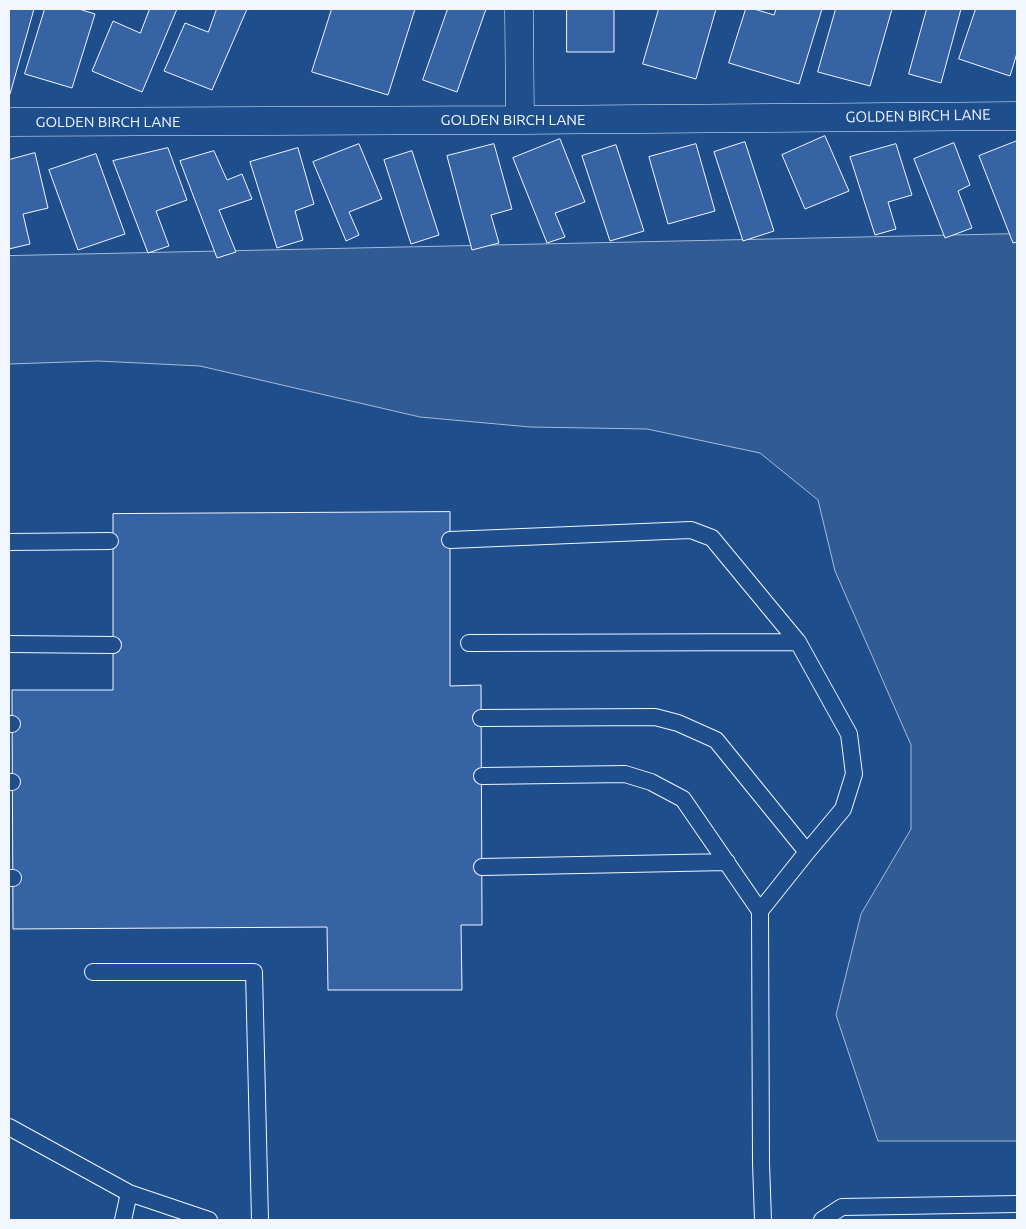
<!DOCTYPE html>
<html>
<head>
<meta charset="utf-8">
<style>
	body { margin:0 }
	#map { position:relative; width:1026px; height:1229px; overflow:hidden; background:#1f4e8c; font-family:Ubuntu,sans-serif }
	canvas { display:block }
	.frame { position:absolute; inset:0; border:10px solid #f2f6ff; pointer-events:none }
</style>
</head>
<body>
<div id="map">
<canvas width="1026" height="1229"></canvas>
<div class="frame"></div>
</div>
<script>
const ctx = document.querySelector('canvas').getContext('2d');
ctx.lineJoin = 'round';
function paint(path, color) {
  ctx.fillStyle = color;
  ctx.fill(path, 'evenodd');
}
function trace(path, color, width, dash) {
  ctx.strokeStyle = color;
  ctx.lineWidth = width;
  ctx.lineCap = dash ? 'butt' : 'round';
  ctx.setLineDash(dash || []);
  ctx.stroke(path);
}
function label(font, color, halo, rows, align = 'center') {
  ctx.font = font + ' Ubuntu,sans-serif';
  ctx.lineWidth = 4;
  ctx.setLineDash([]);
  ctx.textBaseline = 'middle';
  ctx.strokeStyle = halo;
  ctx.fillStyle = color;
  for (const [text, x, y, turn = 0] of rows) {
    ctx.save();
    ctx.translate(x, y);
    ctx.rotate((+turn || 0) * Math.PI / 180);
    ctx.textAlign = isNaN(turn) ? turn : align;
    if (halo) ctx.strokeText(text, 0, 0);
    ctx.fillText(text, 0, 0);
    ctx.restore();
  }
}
const built = new Path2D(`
	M1017,234V1141H878L836,1015L861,914L911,829V745L835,571L818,500L760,453L647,429L530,427L420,417L200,366L98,361L9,364V256Z`);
paint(built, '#305b95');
trace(built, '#a8bbd7', 1);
const building = new Path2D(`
	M9,9H34L10,94H9Z
	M45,9H79L95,14L72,88L25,74Z
	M150,9H177L142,92L92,71L113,21L140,33Z
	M217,9H247L212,90L164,71L185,23L208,32Z
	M332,9H415L388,95L312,72Z
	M448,9H486L457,92L423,80Z
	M567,9H614V52H567Z
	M659,9H716L696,79L643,64Z
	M746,9H754L774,15L776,9H822L799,84L729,63Z
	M836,9H892L870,86L818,72Z
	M927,9H961L941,83L909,74Z
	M976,9H1017V53L1010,76L959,59Z
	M825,136L849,191L805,209L782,155Z
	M560,139L585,202L555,213L565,237L547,243L513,158Z
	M1017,141V242L1013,243L979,156Z
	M745,142L774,231L743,241L714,152Z
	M954,143L970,185L958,191L972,228L945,238L914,159Z
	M359,144L382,199L349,212L359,235L346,241L313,162Z
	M494,144L512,209L491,215L499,243L472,250L447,156Z
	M696,144L715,211L668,224L649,157Z
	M896,144L912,195L888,202L896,229L875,235L850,157Z
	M616,145L644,231L610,241L582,156Z
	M168,148L187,200L156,211L169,246L148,253L113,161Z
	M298,148L314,204L295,211L303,240L277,248L250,162Z
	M214,151L227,180L242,174L252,199L219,210L236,252L217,258L180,161Z
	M412,151L439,235L411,244L384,160Z
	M35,153L48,208L23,214L30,244L9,249V160Z
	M96,154L125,234L78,250L49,170Z
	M450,512V686L481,685L482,925H461L462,990H328L327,927L13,929L12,690H113V514Z`);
paint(building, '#3563a3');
trace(building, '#f2f6ff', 1);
const lane = new Path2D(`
	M450,540L691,530L712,538L798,642
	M9,542L110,541
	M469,643L798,642L849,734L854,774L843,809L807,852L760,911
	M9,644L113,645
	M481,718L655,717L678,723L716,740L807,852
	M9,724H12
	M482,776L625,774L651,782L683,799L760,911L761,1163L763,1220
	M9,782H12
	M482,867L727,862
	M9,878H13
	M93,972H254L260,1220
	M9,1127L129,1193L209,1220
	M123,1220L129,1193
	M822,1220L842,1207L1017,1204`);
const street = new Path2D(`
	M519,9L520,120
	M9,122L520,120L1017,116`);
trace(lane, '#f2f6ff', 18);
trace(street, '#f2f6ff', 29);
trace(lane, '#1f4e8c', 16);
trace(street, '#1f4e8c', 28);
label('15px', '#f2f6ff', '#1f4e8c', [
	["GOLDEN BIRCH LANE",918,116,-1],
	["GOLDEN BIRCH LANE",513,120],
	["GOLDEN BIRCH LANE",108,122]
]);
</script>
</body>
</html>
